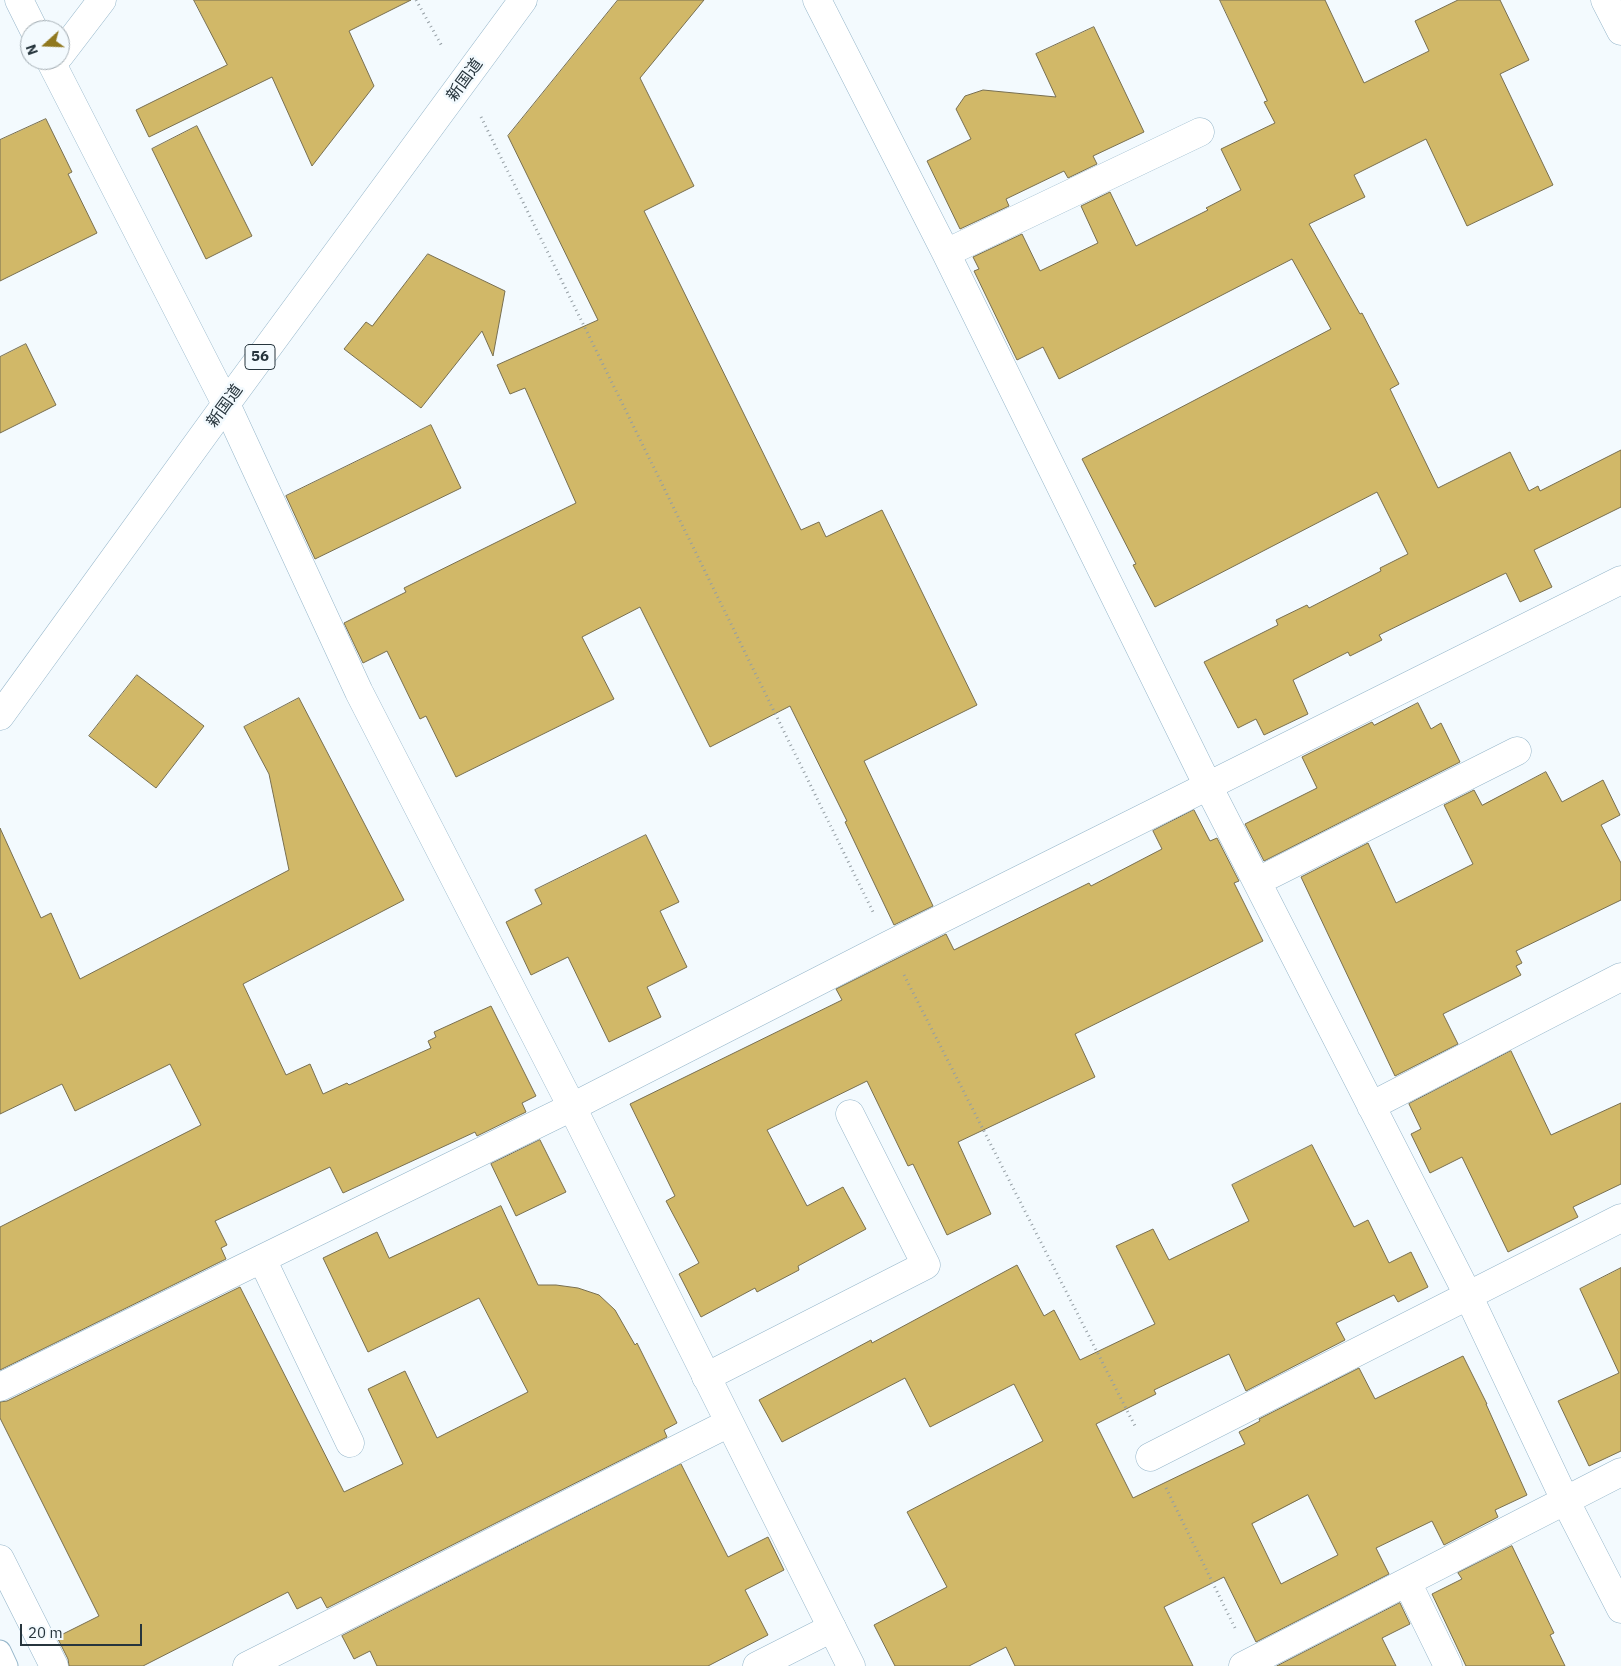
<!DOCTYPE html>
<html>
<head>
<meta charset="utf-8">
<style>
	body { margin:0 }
	#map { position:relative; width:1621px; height:1666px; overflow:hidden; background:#f3fafe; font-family:"IBM Plex Sans",sans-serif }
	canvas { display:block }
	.north { position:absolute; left:20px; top:20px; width:50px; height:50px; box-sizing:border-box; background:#f3fafe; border:1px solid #a1abb1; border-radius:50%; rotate:250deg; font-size:14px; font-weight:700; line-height:20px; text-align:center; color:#27353d }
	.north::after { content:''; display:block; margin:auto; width:18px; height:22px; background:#90781e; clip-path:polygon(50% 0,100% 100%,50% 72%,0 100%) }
	.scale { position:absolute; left:20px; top:1624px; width:122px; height:22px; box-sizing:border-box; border:2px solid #27353d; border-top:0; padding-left:6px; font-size:15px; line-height:18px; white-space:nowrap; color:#27353d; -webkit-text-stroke:4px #f3fafe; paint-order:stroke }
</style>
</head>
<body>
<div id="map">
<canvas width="1621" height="1666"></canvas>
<div class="north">N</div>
<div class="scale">20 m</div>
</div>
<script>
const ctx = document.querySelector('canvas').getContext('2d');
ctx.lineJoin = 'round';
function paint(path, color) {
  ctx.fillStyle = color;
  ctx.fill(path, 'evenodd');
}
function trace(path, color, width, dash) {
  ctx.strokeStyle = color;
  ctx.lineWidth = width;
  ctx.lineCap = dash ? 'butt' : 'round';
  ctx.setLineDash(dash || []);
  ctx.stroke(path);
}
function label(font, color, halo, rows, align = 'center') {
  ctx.font = font + ' "IBM Plex Sans","Noto Sans JP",sans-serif';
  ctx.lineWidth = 5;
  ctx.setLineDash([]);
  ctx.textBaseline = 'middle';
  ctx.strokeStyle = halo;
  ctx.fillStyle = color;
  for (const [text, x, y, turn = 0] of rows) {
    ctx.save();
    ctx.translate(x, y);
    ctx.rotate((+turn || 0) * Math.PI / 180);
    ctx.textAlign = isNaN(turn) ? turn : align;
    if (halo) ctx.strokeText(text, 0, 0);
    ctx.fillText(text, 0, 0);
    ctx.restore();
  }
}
const building = new Path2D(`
	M194,0H411L349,31L374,86L312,166L272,77L149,137L136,110L227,65Z
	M618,0H704L640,78L694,186L644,211L801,530L819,522L826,537L882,510L977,705L864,761L933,906L894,925L845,822L847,821L790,706L710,747L640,607L582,637L614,699L456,777L426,716L420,719L387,651L363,663L344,623L406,592L404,588L576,503L525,388L510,394L497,365L598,320L508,136Z
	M1220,0H1325L1364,83L1429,51L1415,21L1458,0H1500L1529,60L1500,74L1553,185L1467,226L1426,139L1354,175L1365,197L1309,224L1360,314L1362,313L1399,384L1390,389L1438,488L1510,452L1529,491L1538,486L1540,491L1621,450V507L1534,550L1552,587L1520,602L1506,573L1379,635L1382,640L1350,656L1348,652L1293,680L1308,714L1264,735L1256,719L1238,728L1204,662L1278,625L1276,620L1307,605L1309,608L1381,571L1380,568L1408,554L1377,492L1155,607L1133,565L1136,564L1082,459L1331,329L1292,259L1059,379L1043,347L1017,360L974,271L979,269L973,257L1022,234L1040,271L1098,243L1081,206L1110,192L1136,246L1208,210L1206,208L1241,190L1221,149L1275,123L1264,102L1267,101Z
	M1094,27L1144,132L1093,156L1097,164L1068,178L1064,171L1006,199L1009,206L960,229L927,161L971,139L956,109L965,96L983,90L1056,97L1036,54Z
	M46,119L72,172L68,174L97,233L0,281V140Z
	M197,126L252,236L206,259L152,149Z
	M428,254L505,291L493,356L482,331L421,408L344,349L366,322L372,326Z
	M26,344L56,405L0,433V357Z
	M431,425L461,488L315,559L286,496Z
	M137,675L204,726L156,788L89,736Z
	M299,698L404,900L243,984L286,1075L310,1064L323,1094L347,1083L349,1085L431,1048L428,1041L436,1037L434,1032L491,1006L536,1096L522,1103L526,1112L477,1136L475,1132L343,1193L330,1167L215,1221L227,1245L221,1248L226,1259L0,1370V1227L201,1125L170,1064L75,1111L62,1084L0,1114V828L41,918L51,913L80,979L289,870L269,774L244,727Z
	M1418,703L1431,729L1441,723L1460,762L1264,861L1245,824L1317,788L1302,757L1372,722L1374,725Z
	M1546,772L1562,802L1603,780L1620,815L1601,825L1621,863V900L1516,951L1522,963L1516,966L1521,975L1443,1014L1458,1044L1395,1076L1301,877L1368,843L1396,903L1473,864L1444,805L1474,790L1482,805Z
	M1194,810L1210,841L1217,838L1239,881L1234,883L1263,941L1075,1034L1095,1077L958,1142L991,1214L947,1235L913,1164L908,1166L867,1081L767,1130L807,1206L843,1187L866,1229L798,1266L799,1270L757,1292L755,1288L701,1317L679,1274L699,1263L666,1201L675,1196L630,1104L842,1000L836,989L946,934L954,950L1089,883L1091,886L1162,849L1153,831Z
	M646,835L679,902L660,911L687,967L647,987L661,1017L609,1042L568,957L531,975L506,922L542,904L535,890Z
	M1511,1051L1551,1135L1621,1103V1184L1573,1207L1578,1217L1508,1252L1462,1157L1430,1173L1411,1134L1421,1129L1409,1104Z
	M540,1140L566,1192L516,1216L491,1164Z
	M1312,1145L1354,1227L1368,1220L1389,1263L1411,1252L1428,1287L1398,1302L1394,1295L1336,1323L1345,1340L1246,1391L1229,1354L1154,1390L1156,1394L1096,1424L1133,1498L1245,1444L1239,1432L1260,1421L1259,1419L1359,1368L1375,1399L1463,1356L1487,1404H1486L1527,1495L1495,1510L1498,1517L1444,1545L1432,1521L1376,1548L1389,1574L1256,1642L1224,1577L1164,1607L1193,1666H1015L1006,1647L969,1666H895L874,1625L947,1587L907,1512L1043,1441L1014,1384L930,1427L905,1378L782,1442L759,1400L871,1340L872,1343L1017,1265L1044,1316L1054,1310L1080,1360L1155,1324L1116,1246L1153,1229L1169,1260L1249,1221L1232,1185ZM1308,1495L1338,1555L1281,1584L1252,1524Z
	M501,1206L538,1285H556L578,1288L599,1295L615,1310L635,1345L637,1343L677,1423L664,1430L667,1437L327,1608L321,1597L297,1609L288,1592L143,1666H69L68,1659L57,1637L99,1616L0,1418V1402L7,1401L240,1287L344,1492L403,1464L368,1389L405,1371L437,1438L528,1392L479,1298L368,1352L323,1258L377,1232L389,1258Z
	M1621,1268V1451L1589,1466L1558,1401L1619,1373L1580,1289Z
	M681,1464L728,1557L768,1537L784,1570L745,1590L768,1635L708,1666H377L370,1651L354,1659L342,1636Z
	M1512,1546L1554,1633L1550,1635L1565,1666H1466L1432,1594L1462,1579L1458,1573Z
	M1400,1603L1410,1624L1382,1638L1396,1666H1277Z`);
paint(building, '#d1b868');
trace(building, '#786f50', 1);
const service = new Path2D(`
	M0,1651L7,1666`);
const minor = new Path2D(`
	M817,0L946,253L1208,786L1468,1295L1565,1500L1621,1609
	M1605,0L1621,31
	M60,55L102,0
	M946,253L1200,132
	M1258,881L1517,751
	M1371,1106L1621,977
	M262,1259L350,1443
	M706,1377L926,1265L850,1114
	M0,1387L572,1107L889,945L1621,580
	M1150,1457L1621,1218
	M0,1559L54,1666
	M1407,1582L1448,1666
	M247,1666L729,1423
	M757,1666L832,1628
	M1243,1666L1621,1472`);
const tertiary = new Path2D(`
	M19,0L34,30
	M50,60L226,404L359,692L572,1107L851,1666`);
const primary = new Path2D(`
	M0,716L226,404L523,0`);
trace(service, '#95b6ca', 23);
trace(minor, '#95b6ca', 29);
trace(tertiary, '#95b6ca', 29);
trace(primary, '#95b6ca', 29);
trace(new Path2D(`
	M416,0L443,48
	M481,117L874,914
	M904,975L1135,1426
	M1166,1488L1236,1630`), '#949ea4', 3, [1, 4]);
trace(service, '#fff', 21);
trace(minor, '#fff', 28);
trace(tertiary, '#fff', 28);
trace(primary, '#fff', 28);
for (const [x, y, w] of [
	[260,357,30]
]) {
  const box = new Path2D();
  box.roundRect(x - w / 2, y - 12.5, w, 25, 4);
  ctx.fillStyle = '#f3fafe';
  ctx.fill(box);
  trace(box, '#27353d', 1);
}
label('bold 15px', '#27353d', null, [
	["56",260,357]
]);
label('16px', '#27353d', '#f3fafe', [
	["新国道",465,80,-54],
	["新国道",225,406,-54]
]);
</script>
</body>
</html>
